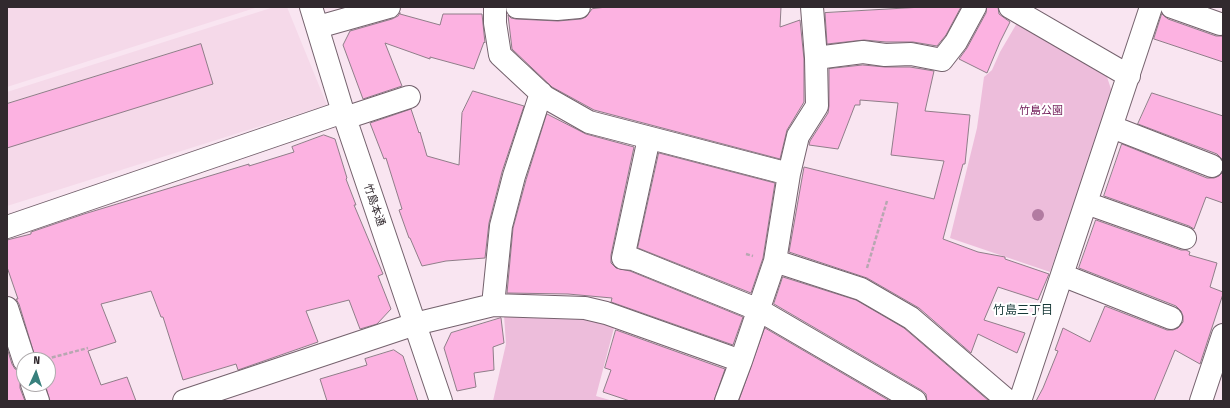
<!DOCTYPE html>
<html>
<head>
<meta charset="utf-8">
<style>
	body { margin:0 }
	#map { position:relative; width:1230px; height:408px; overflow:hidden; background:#f9e5f1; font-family:"Fira Sans Condensed",sans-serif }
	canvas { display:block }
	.frame { position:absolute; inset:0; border:8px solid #31292e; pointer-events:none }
	.north { position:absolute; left:16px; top:352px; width:40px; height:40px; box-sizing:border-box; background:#fff; border:1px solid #ada9ab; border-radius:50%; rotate:3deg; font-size:11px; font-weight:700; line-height:16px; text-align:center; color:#31292e }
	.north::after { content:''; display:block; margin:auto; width:14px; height:18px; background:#38807d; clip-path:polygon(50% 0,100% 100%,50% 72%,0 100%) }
</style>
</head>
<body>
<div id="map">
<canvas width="1230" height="408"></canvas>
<div class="frame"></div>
<div class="north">N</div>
</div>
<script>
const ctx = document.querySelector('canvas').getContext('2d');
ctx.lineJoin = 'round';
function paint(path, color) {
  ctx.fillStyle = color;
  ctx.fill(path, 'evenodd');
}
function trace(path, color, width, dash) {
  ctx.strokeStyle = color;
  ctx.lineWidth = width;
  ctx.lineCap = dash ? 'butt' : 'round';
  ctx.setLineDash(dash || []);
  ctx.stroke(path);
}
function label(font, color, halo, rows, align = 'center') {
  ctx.font = font + ' "Fira Sans Condensed","Noto Sans JP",sans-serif';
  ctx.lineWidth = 4;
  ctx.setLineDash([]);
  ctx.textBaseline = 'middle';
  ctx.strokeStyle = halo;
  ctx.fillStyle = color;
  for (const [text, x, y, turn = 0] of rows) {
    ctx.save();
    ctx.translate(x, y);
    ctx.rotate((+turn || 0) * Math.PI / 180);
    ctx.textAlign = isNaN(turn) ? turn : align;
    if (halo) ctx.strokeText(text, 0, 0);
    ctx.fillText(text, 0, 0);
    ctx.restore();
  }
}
paint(new Path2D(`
	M7,7H258L7,87Z
	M274,7H287L327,105L7,206V92Z`), '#f5d9e9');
paint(new Path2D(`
	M1017,23L1107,77L1112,92L1050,272L950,238L977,128L984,77L992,70L1000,52Z
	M504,315H584L615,324L596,396L613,401H493L506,344Z`), '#edbddb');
const building = new Path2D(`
	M607,7H781L780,27L800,20L804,59V102L787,130L780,159L594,110L552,87L512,49L508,15L511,18L516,19L558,21L581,19L586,17L592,9Z
	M923,7H961L946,35L937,46L913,42H886L864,40L827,44L825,13Z
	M987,7H998L999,14L1010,22L1000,42L987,73L959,59L967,48L986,13Z
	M400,13V14L440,25L443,14H482L485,43L484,42L474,69L430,57V59L385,43L402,86L363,99L343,45L350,31L392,19L398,16Z
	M1162,14L1168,19L1216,36H1223V62L1154,39Z
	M201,44L213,84L7,148V104Z
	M863,65L885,67H910L934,71L925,111L970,115L965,164H963L943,239L978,252L1005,257V259L1049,274L1038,300L998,287L984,320L1025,333L1017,353L978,334L971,353L919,308L867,278L789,252L804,167L934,199L944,161L891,155L898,103L860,100V105H855L838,149L809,145L810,141L828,113L829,106V69Z
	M473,91L524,106L502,172L489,223L485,258L446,261L422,266L410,238H409L399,210L402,209L386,158L384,159L370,123L411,109L419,133L420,132L427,156L459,165L462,113Z
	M1152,93L1223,116V161L1221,158L1217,154L1138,124Z
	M547,114L586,134L634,147L611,255V263L616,268L630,271L743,317L733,345L611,302L612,298L568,294L507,293L513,228L526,180Z
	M324,135L335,139L347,178L346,179L356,205H354L383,274L378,276L391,309L377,324L360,329L349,300L306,311L318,342L238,370L236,364L183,380L163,317H161L151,291L101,304L116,342L88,351L101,385L127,377L136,401H50L45,384H48V360H36L19,304L16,299H18L7,267V240L31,234V232L84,214L249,164V166L294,152L292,147Z
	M1122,144L1207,178H1214L1219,176L1223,172V203L1206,197L1194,229L1189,226L1104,196Z
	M659,153L775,183L763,258L751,293L638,248Z
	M1096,220L1181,250H1186L1190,252L1189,255L1217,263L1210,287L1223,292V294L1200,364L1175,350L1154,401H1036L1043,388L1058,351L1055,350L1063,328L1090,342L1105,306L1167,330H1173L1178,328L1183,322V316L1181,311L1176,306L1079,268Z
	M783,277L856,300L904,328L989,401H927L926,394L921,390L774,304Z
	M501,318L504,343L493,347L494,370L474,373L476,387L457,391L444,348L451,333Z
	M765,328L890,401H739Z
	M616,330L725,369L714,401H630L603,392L611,370L605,368Z
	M7,348L12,364L15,369L24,372V375L20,382V388L25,401H7Z
	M394,350L403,356L418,401H327L320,379L367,365L365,359Z`);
paint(building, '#fcb2e1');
trace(building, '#8f7d88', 1);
const minor = new Path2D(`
	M311,7L343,112L441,401
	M495,7V23L500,55L545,97L589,122L789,174
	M517,7L557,9L579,7
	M1010,7L1129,76
	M1172,7L1220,24
	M318,27L389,7
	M816,58L863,52L885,55L911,54L942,60L956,42L975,7
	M345,118L409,97
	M1112,127L1212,166
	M649,138L623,258L633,259L759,310L915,401
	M1086,203L1185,238
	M7,227L343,112
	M775,261L861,289L911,318L1008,401
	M1062,275L1171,318
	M493,305L501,226L514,176L541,93
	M7,308L24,360
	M32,384L38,401
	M184,401L415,324L493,305L585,308L606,313L741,361
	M726,401L741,361L775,261L789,174L798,136L817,106L816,58L812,7
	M1020,401L1151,7
	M1201,401L1223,335`);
trace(minor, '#74626d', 24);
trace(new Path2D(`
	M746,254L753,256
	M867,268L887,201
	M46,359L88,348`), '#b7a7b1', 2.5, [4, 2]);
trace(minor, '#fff', 22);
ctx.fillStyle = '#b27ba1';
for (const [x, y] of [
	[1038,215]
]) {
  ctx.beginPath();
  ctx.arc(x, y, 6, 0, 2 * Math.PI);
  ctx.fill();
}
label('11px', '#77245f', '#fff', [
	["竹島公園",1041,111]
]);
label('11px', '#31292e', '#fff', [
	["竹島本通",374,205,71]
]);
label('12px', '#163837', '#fff', [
	["竹島三丁目",1023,311]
]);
</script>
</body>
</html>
